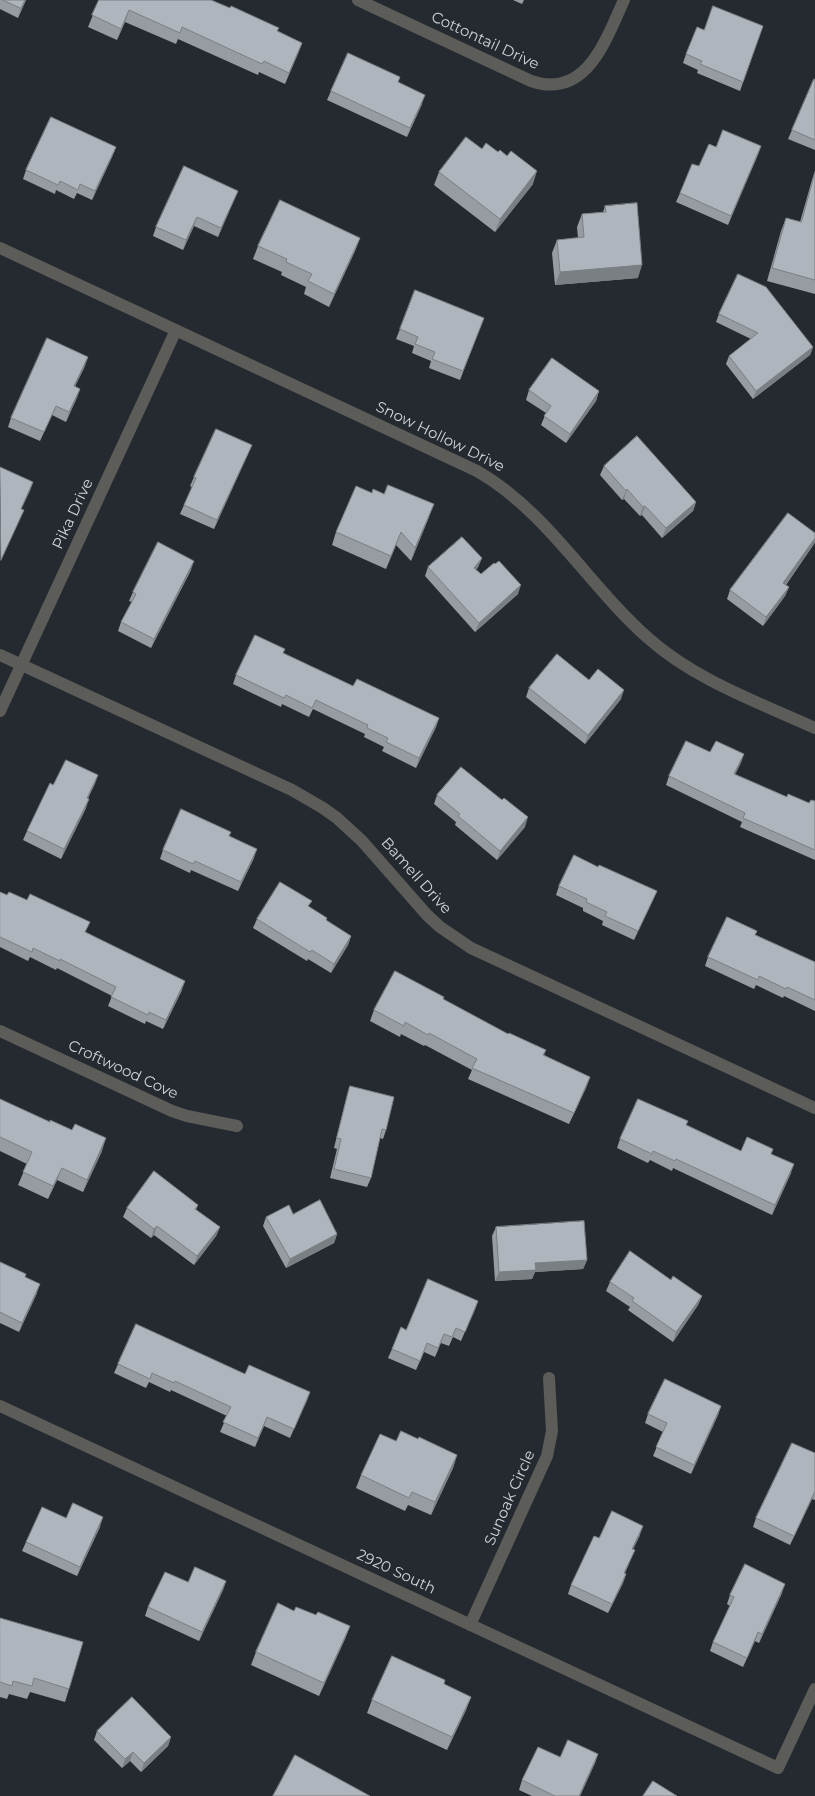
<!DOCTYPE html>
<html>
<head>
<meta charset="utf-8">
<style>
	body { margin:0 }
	canvas { display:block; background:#242a30 }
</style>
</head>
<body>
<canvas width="815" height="1796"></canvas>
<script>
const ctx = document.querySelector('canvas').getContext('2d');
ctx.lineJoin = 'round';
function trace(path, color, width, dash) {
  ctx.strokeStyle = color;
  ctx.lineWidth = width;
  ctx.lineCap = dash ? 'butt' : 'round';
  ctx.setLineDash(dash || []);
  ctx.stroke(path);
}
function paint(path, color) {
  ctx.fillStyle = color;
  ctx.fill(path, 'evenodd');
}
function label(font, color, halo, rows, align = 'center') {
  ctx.font = font + ' Montserrat,sans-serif';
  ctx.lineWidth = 5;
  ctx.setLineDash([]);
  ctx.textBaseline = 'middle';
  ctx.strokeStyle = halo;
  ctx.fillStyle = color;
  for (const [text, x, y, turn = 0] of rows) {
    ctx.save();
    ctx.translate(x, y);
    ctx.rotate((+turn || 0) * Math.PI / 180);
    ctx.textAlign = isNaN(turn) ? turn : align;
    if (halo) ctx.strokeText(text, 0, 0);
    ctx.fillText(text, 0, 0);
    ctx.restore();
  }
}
trace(new Path2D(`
	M358,0L531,81C587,100 606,39 624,0
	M0,248L477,471C547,511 588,585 648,638C695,680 758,702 815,728
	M0,655L292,790L323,808L337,818L362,841L427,915L440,927L471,948L815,1108
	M0,711L176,330
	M0,1031L172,1111L187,1116L237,1126
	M0,1406L778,1768L815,1689
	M470,1625L547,1456L552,1431L549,1378`), '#5c5c58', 12);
paint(new Path2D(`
	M0,0H26L18,18L0,9Z
	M99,0L278,31L302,43L285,84L259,72L258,75L178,39L176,44L125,22L117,40L88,27Z
	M513,0H524L522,4Z
	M763,26L740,91L697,73L698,70L683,63L686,54L704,30Z
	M400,77L398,82L422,104L407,137L327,100L331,91Z
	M815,80V150L788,139L792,130Z
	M761,146L728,225L676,202L680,193L699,166L716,147Z
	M116,147L112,157L92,200L77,193L74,199L56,190L55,194L23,179L26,170Z
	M482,149L533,184L495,232L434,185L439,172Z
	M815,171V294L767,281L781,231L786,218L800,222L812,180Z
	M238,191L218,237L194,226L183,250L153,236L156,227Z
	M605,206L638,278L555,285L552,253L557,240L578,238L577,227L582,214L603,212Z
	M360,238L355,251L329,307L304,294L306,287L281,275L282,272L253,259L258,246Z
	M719,314L813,347L810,355L753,399L726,364L729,356L751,339L716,322Z
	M484,318L460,380L429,368L431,361L412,353L414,346L396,339L400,329Z
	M85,366L75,386L80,389L66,422L52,415L40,441L8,427L11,418Z
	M529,390L599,391L596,401L566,443L541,425L546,413L526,400Z
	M248,454L214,529L180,514L192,487L190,486L194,477Z
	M604,466L696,502L693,511L662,538L642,515L640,516L624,499L622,500L600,475Z
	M372,493L384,494L429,517L411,561L396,545L386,569L332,545L336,532Z
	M815,533V542L814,544L786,585L789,587L785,596L763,626L727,599L730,590Z
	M482,558L478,567L476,570L481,574L518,594L475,632L425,576L428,567Z
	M191,570L151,648L118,631L121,622L132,602L129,601L133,592Z
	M283,653L353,686L439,718L436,727L416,768L382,751L384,747L364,737L365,734L313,709L309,717L282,704L281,707L233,684L236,675Z
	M589,680L621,699L585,744L526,697L529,688Z
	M710,752L744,754L735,774L787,797L809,803L815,801V860L740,827L742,822L666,785L669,776Z
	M98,775L88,798L86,808L61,859L23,840L27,831L53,785Z
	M437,795L525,827L497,860L455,825L456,822L434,804Z
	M230,836L254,858L238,891L191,870L190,873L160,859L163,850Z
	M598,867L657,891L653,900L634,940L602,925L603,921L583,911V908L556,895L559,886Z
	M0,892L86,932L182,990L163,1029L146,1021L145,1024L108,1006L112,996L57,968L56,970L30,957L28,961L0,947Z
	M309,907L326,921L351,936L348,945L331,973L308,959L307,961L253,928L257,919Z
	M756,935L815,962V1011L784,996L783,998L756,985L754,989L705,966L708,957Z
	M443,999L508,1034L546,1050L544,1055L590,1077L586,1088L569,1124L468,1079L472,1070L425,1045L424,1046L401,1034L400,1037L370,1021L374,1010Z
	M350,1086L386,1130L383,1139L380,1138L371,1178L367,1187L330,1178L337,1149L334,1148L347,1095Z
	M0,1099L102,1151L83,1192L57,1180L48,1199L18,1185L27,1164L0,1151Z
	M687,1125L741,1151L772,1154L791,1173L772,1215L673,1168L672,1171L650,1160L648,1163L617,1148L620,1139Z
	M198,1205L196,1210L220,1227L216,1236L194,1265L154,1235L151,1238L123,1217L127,1208Z
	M293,1214L337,1234L334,1243L286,1268L263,1226L266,1217Z
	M496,1227L587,1260L583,1269L535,1272L532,1279L495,1281L492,1236Z
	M0,1262L25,1277L37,1293L19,1332L0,1323Z
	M671,1280L702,1296L698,1305L673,1342L628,1310L630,1307L606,1291L610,1282Z
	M478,1301L461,1341L453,1337L449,1346L441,1343L435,1357L424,1352L416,1370L388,1358L392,1349L406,1330Z
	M118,1364L245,1374L310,1392L290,1438L264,1426L255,1447L220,1432L227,1416L171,1390L170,1392L149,1382L146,1388L114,1373Z
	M721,1406L718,1415L691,1474L653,1456L663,1432L645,1423L648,1414Z
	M418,1439L457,1455L453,1468L431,1515L408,1505L405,1511L356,1488L361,1475L396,1441Z
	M815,1453V1500L812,1499L790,1545L753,1527L756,1518Z
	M66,1518L100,1527L77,1576L22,1551L26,1542Z
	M640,1535L633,1549L631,1559L625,1573L626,1574L623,1583L608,1613L568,1594L571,1585L599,1538Z
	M226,1581L223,1590L199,1641L145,1616L148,1607L188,1582Z
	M782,1593L759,1643L755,1641L743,1667L710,1651L713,1642L730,1606L727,1604L730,1595Z
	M294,1611L316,1615L350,1626L345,1639L319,1696L251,1665L256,1652Z
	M0,1618L69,1689L65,1702L30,1692L27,1699L9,1694L7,1699L0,1697Z
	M444,1684L471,1697L466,1710L447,1750L367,1713L372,1700Z
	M97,1731L171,1737L168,1746L141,1772L130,1761L122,1768L94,1740Z
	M598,1754L595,1763L580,1796H532L519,1790L522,1780L560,1757Z`), '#969ca2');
paint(new Path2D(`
	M25,0H26L18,18L21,8Z
	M129,10L125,22L117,40L121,29Z
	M302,43L298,54L285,84L289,73Z
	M425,95L422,104L407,137L410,128Z
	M761,146L758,155L728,225L731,216Z
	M116,147L112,157L92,200L95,191Z
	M537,171L533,184L495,232L500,219Z
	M238,191L234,200L218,237L221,228Z
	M197,217L194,226L183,250L186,240Z
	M360,238L355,251L329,307L334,294Z
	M642,265L638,278L555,285L560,272Z
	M813,347L810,355L753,399L756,391Z
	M88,357L85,366L71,395L74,386Z
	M80,389L77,398L66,422L69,412Z
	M599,391L596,401L566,443L570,434Z
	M252,445L248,454L214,529L217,520Z
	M33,482L30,491L17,518Z
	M627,489L624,499L622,500L626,491Z
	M696,502L693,511L662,538L666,528Z
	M434,504L429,517L411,561L415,548Z
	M645,506L642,515L640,516L643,507Z
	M401,532L396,545L386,569L391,556Z
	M815,538L814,544L780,592L783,583Z
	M482,558L478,567L471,578L474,568Z
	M194,561L191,570L151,648L154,639Z
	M521,585L518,594L475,632L479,623Z
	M789,587L785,596L763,626L766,617Z
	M624,690L621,699L585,744L588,735Z
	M439,718L436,727L416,768L419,758Z
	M744,754L741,763L731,783L734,774Z
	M98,775L95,784L84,807L87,798Z
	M89,799L86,808L61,859L64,849Z
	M528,817L525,827L497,860L500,851Z
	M257,849L254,858L238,891L241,882Z
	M351,936L348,945L331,973L334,964Z
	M185,981L182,990L163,1029L166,1020Z
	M590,1077L586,1088L569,1124L574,1113Z
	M106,1138L102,1151L83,1192L87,1180Z
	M794,1164L791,1173L772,1215L775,1205Z
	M62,1168L57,1180L48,1199L53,1186Z
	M157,1226L154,1235L151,1238L154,1229Z
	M220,1227L216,1236L194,1265L197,1256Z
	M337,1234L334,1243L286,1268L290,1259Z
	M587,1260L583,1269L535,1272L532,1279L495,1281L499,1272L535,1263Z
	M40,1284L37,1293L19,1332L22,1323Z
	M702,1296L698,1305L673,1342L676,1332Z
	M478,1301L475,1310L461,1341L465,1332Z
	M310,1392L307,1401L290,1438L294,1429Z
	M721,1406L718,1415L691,1474L694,1465Z
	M267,1417L264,1426L255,1447L258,1438Z
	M457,1455L453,1468L431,1515L435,1502Z
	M815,1491L812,1499L790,1545L794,1536Z
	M103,1517L100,1527L77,1576L80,1567Z
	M643,1526L640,1535L629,1558L632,1549Z
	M635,1550L631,1559L621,1582L624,1573Z
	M626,1574L623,1583L608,1613L612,1604Z
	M226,1581L223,1590L199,1641L202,1632Z
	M785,1584L782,1593L759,1643L762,1634Z
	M350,1626L345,1639L319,1696L324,1683Z
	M758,1632L755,1641L743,1667L747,1658Z
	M471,1697L466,1710L447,1750L452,1737Z
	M171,1737L168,1746L141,1772L144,1763Z
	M133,1752L130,1761L122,1768L125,1759Z
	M598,1754L595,1763L580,1796H579Z`), '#7a7f84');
const building = new Path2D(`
	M3,0H25L21,8Z
	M99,0H211L230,8L231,6L279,28L277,31L302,43L289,73L264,61L262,64L182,27L180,33L129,10L121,29L92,15Z
	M713,6L763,26L743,82L700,64L702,61L686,54L697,27L704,30Z
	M348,53L400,77L398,82L425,95L410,128L331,91Z
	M814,79L815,80V140L792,130Z
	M51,117L116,147L95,191L80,184L78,190L60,181L58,185L26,170Z
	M723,130L761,146L731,216L680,193L692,164L699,166L709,144L716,147Z
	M466,137L482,149L486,143L498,152L500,150L507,156L511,151L537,171L500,219L439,172Z
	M184,166L238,191L221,228L197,217L186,240L156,227Z
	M815,172V280L772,268L786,218L801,222Z
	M280,200L360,238L334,294L308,281L312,274L286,262L287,259L258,246Z
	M637,203L642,265L560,272L557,240L584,237L582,214L606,212L605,206Z
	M738,274L766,287L813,347L756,391L729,356L758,333L719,314Z
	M415,290L484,318L463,371L432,359L435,352L415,344L418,337L400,329Z
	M47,338L88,357L74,386L80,389L69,412L56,406L44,432L11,418Z
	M552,358L599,391L570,434L544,416L551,406L529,390Z
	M216,429L252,445L217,520L184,505L196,478L194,477Z
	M637,436L696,502L666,528L645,506L643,507L627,489L626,491L604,466Z
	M0,467L33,482L21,509L24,510L1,560Z
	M388,485L434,504L415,548L401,532L391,556L336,532L356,486L372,493L373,489L384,494Z
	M788,513L815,533V538L783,583L789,587L766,617L730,590Z
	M462,537L482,558L474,568L481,574L494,563L495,564L499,561L521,585L479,623L428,567Z
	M158,542L194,561L154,639L121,622L136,594L133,592Z
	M255,635L285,649L283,653L353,686L357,679L439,718L419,758L386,742L388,738L367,728L368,725L316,700L312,708L286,695L284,698L236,675Z
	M557,654L589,680L598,669L624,690L588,735L529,688Z
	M686,741L710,752L716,741L744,754L734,774L787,797L788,794L809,803L811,800L815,801V850L743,818L745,813L669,776Z
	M66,760L98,775L87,798L89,799L64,849L27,831L50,783L53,785Z
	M461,767L502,800L504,798L528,817L500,851L458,816L460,814L437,795Z
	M181,809L231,832L229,836L257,849L241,882L195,861L193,864L163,850Z
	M574,855L598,867L599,865L657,891L638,931L605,916L607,912L586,902L587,899L559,886Z
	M280,882L312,901L308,906L327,918L326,920L351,936L334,964L312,950L310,952L257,919Z
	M0,892L7,895L9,892L27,900L30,894L90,922L85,932L185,981L166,1020L149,1012L148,1015L111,997L116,987L60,959V961L33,948L32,952L0,937Z
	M727,917L757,931L755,935L815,962V1000L787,987L786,989L759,976L758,980L708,957Z
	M395,971L444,997L443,999L508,1034L509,1033L546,1050L543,1055L590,1077L574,1113L472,1068L477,1059L429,1033L428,1035L405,1022L404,1026L374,1010Z
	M350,1086L394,1097L386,1130L382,1129L371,1178L334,1169L341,1139L337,1138Z
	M0,1099L50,1122V1120L72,1130L75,1124L106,1138L87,1180L62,1168L53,1186L23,1172L32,1152L0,1137Z
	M638,1099L688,1121L686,1125L741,1151L747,1137L773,1149L771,1154L794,1164L775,1205L676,1159L675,1161L653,1151L652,1154L620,1139Z
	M154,1171L198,1205L195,1209L220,1227L197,1256L157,1226L154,1229L127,1208Z
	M320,1200L337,1234L290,1259L266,1217L289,1205L293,1214Z
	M584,1221L587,1260L535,1263L536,1270L499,1272L496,1227Z
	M630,1251L671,1280L673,1276L702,1296L676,1332L632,1301L634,1298L610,1282Z
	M0,1262L26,1274L25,1277L40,1284L22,1323L0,1312Z
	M428,1279L478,1301L465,1332L456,1328L452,1337L444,1334L438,1348L427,1343L420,1361L392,1349L401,1327L406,1330Z
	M136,1324L245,1374L249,1365L310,1392L294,1429L267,1417L258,1438L223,1422L231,1407L175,1381L174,1383L152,1373L150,1379L118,1364Z
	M665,1379L721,1406L694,1465L656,1447L667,1423L648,1414Z
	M401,1431L418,1439L419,1437L457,1455L435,1502L412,1492L409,1498L361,1475L380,1434L396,1441Z
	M792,1443L815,1453V1491L794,1536L756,1518Z
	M73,1503L103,1517L80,1567L26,1542L42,1507L66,1518Z
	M612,1511L643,1526L632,1549L635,1550L624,1573L626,1574L612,1604L571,1585L594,1536L599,1538Z
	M745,1564L785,1584L762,1634L758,1632L747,1658L713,1642L734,1597L730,1595Z
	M195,1567L226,1581L202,1632L148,1607L165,1572L188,1582Z
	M278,1603L294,1611L296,1607L316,1615L318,1612L350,1626L324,1683L256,1652Z
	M0,1618L83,1642L69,1689L34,1678L32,1686L13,1681L12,1686L0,1682Z
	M392,1656L445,1680L444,1684L471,1697L452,1737L372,1700Z
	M132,1697L171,1737L144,1763L133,1752L125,1759L97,1731Z
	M568,1740L598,1754L579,1796H555L522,1780L538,1747L560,1757Z
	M295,1755L370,1796H273Z
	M653,1781L677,1796H643Z`);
paint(building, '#aeb5bc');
trace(building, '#7a7f84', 1);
label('15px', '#d0d4d7', '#242a30', [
	["Cottontail Drive",485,41,25],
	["Snow Hollow Drive",440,437,26],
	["Pika Drive",73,514,-65],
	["Bamell Drive",416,876,48],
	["Croftwood Cove",123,1070,25],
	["Sunoak Circle",510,1498,-66],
	["2920 South",396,1572,25]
]);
</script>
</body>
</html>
